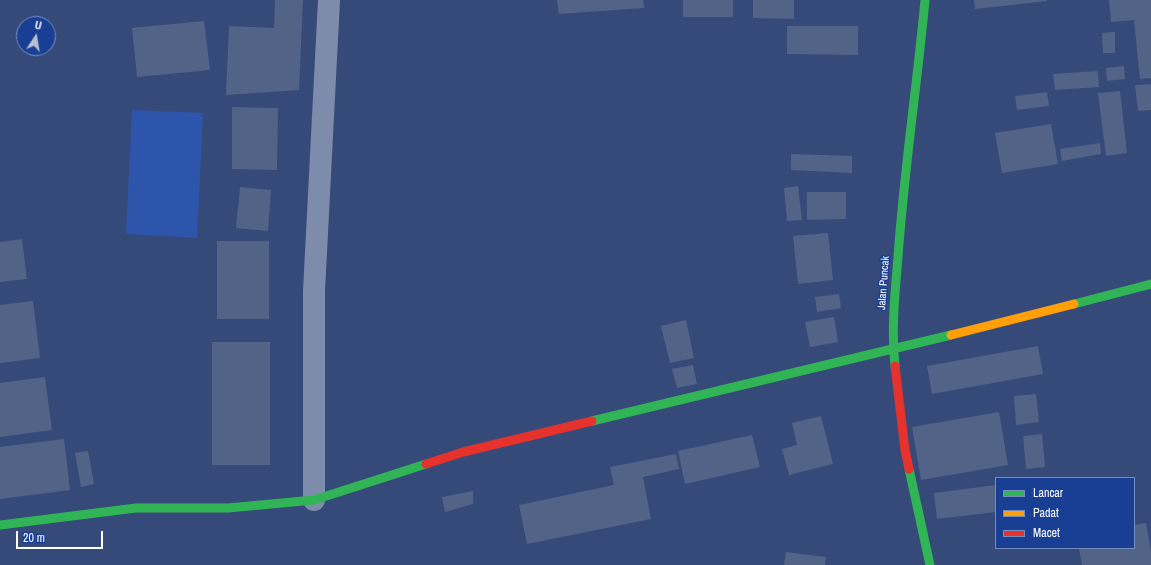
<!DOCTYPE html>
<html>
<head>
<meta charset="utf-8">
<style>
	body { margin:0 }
	#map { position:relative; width:1151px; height:565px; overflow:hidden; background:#354a79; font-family:"Archivo Narrow",sans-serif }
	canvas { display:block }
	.legend { position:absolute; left:995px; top:477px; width:140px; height:72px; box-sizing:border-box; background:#193f95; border:1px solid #758cbf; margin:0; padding:5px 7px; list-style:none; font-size:12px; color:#fff }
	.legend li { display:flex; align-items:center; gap:8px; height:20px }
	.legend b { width:20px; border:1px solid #758cbf }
	.north { position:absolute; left:16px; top:16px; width:40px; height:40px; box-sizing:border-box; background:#193f95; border:1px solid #758cbf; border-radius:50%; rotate:12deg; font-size:11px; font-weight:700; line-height:16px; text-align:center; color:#fff }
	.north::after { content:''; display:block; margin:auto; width:14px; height:18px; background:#b8c0d0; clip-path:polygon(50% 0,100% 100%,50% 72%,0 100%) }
	.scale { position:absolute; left:16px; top:531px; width:87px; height:18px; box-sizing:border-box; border:2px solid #fff; border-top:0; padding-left:5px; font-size:12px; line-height:14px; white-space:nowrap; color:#fff; -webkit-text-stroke:3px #193f95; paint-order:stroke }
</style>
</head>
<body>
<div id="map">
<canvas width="1151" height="565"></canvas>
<ul class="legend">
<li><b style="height:5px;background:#30b455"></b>Lancar</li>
<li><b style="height:5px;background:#ff9f0a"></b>Padat</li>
<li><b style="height:5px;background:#e5322d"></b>Macet</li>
</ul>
<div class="north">U</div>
<div class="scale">20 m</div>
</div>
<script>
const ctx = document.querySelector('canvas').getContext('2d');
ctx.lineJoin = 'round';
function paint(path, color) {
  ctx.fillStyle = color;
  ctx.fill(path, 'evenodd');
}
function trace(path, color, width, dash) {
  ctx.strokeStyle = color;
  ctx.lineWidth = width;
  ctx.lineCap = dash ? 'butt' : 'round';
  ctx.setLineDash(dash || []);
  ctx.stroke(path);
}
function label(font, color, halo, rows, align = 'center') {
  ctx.font = font + ' "Archivo Narrow",sans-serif';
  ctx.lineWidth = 3;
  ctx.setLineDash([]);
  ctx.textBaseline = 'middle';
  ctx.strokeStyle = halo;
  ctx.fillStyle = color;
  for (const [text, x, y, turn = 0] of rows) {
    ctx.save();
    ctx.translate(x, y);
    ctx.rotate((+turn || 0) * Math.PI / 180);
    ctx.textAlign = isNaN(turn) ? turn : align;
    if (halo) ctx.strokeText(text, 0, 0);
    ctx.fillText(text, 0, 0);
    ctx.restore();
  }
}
paint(new Path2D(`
	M132,110L203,113L197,238L126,234Z`), '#2d55ac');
paint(new Path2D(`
	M275,0H303L299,90L226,95L229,26L274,28Z
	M557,0H643L644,8L559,14Z
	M683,0H733V17H683Z
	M753,0H794V19L753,18Z
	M974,0H1047V1L975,9Z
	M1109,0H1151V78L1140,79L1134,20L1111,22Z
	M204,21L210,70L137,77L132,28Z
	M787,26H858V55L787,54Z
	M1115,32V53H1103L1102,33Z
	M1124,66L1125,79L1107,81L1106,68Z
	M1098,71L1099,87L1055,90L1053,74Z
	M1151,84V110L1138,111L1135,85Z
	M1120,91L1127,153L1106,156L1098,93Z
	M1047,92L1049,106L1017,110L1015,96Z
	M232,107L278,108L277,170L232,169Z
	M1051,124L1058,164L1002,173L995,133Z
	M1100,143L1101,154L1062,161L1060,149Z
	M791,154L852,156V173L791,170Z
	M798,186L802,220L787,221L784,188Z
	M240,187L271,190L268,231L236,228Z
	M807,192H846V219L807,220Z
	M828,233L833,280L798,284L793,236Z
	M22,239L27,279L0,282V242Z
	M217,241H269V319H217Z
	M839,294L841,308L817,312L815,297Z
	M33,301L40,358L0,363V305Z
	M834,317L838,342L810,347L805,322Z
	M686,320L694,358L670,363L661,326Z
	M212,342H270V465H212Z
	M1038,346L1043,374L932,394L927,366Z
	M693,365L697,384L677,388L672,369Z
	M45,377L52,430L0,437V383Z
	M1036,394L1039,422L1016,425L1014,396Z
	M999,412L1008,465L921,480L912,427Z
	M821,416L833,464L789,475L782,449L797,445L792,423Z
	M1042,434L1045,467L1026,469L1023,436Z
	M752,435L760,467L685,484L678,451Z
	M64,439L70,490L0,499V447Z
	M88,451L94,484L81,487L75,453Z
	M676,454L679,469L643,477L651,519L527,544L519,505L614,485L610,467Z
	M996,485V512L937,519L934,493Z
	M473,491V504L445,512L442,497Z
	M1146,523L1151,551V565H1082L1079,548H1134V525Z
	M786,552L826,557L825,565H784Z`), '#526388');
trace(new Path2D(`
	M314,500V291L329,0`), '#7e8cab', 22);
trace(new Path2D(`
	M1074,304L1151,284
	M895,366C891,330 895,293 898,257C904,171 917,86 925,0
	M592,421L951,335
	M909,469L930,565
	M0,525L136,508H228L314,500L426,464`), '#30b455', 9);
trace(new Path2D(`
	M951,335L1074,304`), '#ff9f0a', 9);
trace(new Path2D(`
	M895,366L905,450L909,469
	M426,464L463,452L592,421`), '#e5322d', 9);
label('11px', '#fff', '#193f95', [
	["Jalan Puncak",884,283,-86]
]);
</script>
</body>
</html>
